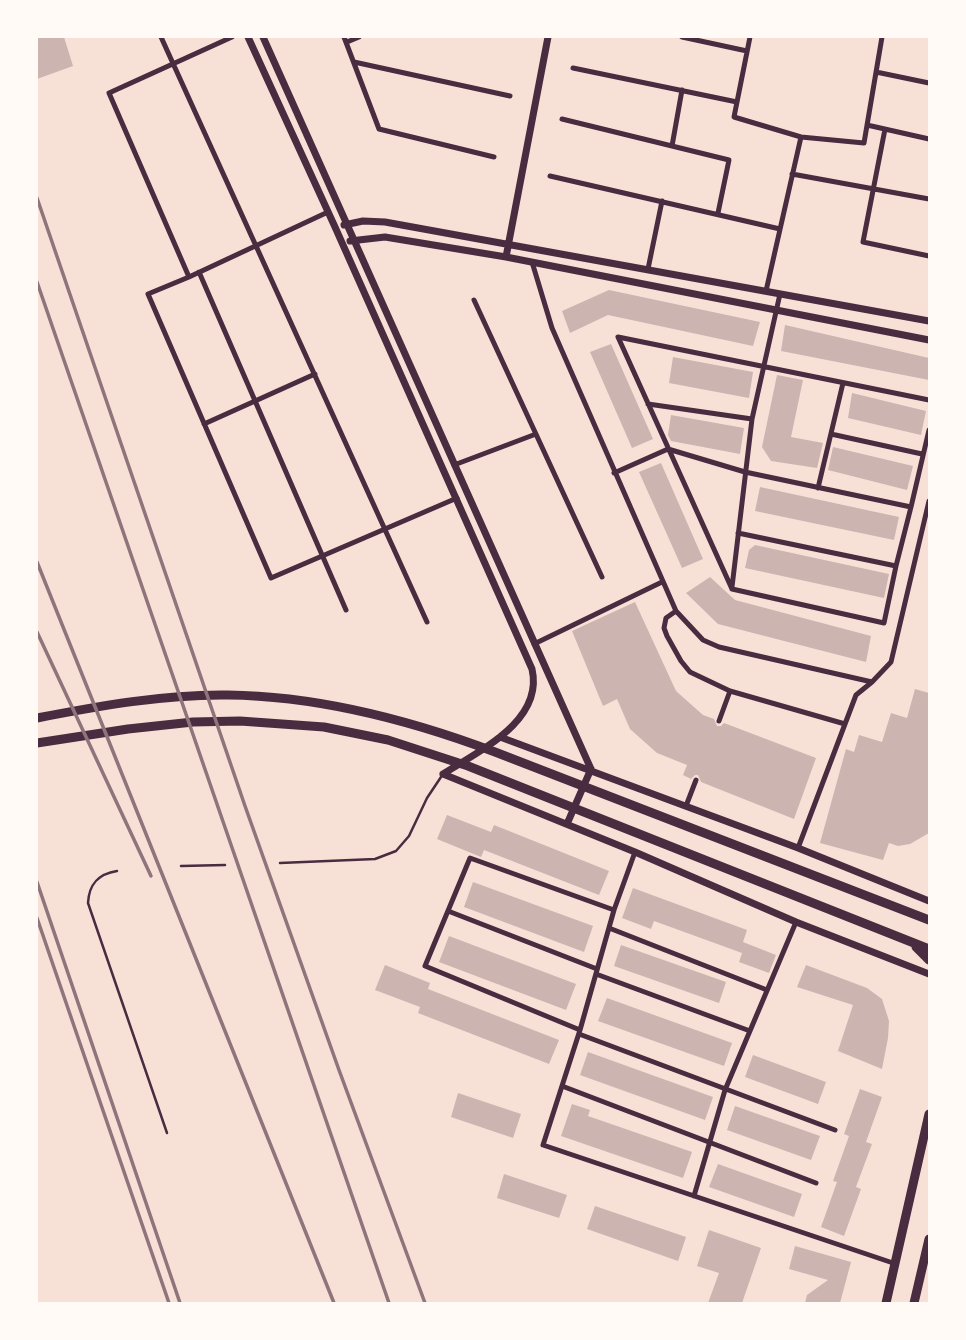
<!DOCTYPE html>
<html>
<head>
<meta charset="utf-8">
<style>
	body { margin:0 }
	#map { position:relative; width:966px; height:1340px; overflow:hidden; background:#f7e1d7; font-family:"Roboto Serif",serif }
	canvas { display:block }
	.frame { position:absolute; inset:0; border:38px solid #fffaf5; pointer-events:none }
</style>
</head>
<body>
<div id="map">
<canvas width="966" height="1340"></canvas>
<div class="frame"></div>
</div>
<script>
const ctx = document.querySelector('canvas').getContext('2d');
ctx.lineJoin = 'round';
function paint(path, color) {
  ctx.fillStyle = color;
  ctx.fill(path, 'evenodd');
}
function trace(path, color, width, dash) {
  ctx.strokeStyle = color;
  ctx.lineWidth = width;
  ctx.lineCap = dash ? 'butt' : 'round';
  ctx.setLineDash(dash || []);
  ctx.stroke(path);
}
paint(new Path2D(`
	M37,37H64L73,66L37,79Z
	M609,290L760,322L753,346L608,315L570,333L562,311Z
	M785,325L929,358V380L781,351Z
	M611,344L653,439L632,448L590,352Z
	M673,357L753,372L749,398L669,383Z
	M777,375L803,380L791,437L823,443L817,468L771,461L762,447Z
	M852,393L926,411L921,435L848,418Z
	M671,415L744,428L740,454L671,441L668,435Z
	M833,447L913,466L907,490L828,470Z
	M661,463L703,559L682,568L639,472Z
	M760,487L899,517L894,540L755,511Z
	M755,545L889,574L884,598L745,568L749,550Z
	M710,577L735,600L871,636L866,662L718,624L686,593Z
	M635,602L676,691L703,715L714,719L717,726H721L724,723L816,758L794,819L701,782L698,775H695L691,779L683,775L687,765L657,753L630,729L617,699L603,706L572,631Z
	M915,689L929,693V833L910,844L898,846L889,843L883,860L820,843L846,749L854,752L859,735L882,742L891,713L907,718Z
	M447,815L491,832L494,825L609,871L599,895L484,850L481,857L437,839Z
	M473,882L593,926L584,952L464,907Z
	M633,888L747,930L743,942L776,955L769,973L739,962L742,953L654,921L651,929L622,918Z
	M449,936L576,984L566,1010L439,962Z
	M621,945L726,982L719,1003L614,966Z
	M385,965L430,983L428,989L559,1040L549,1064L418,1013L420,1007L375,990Z
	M806,965L867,988L882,999L889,1021L888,1038L882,1069L838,1051L853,1005L797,987Z
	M607,998L732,1043L724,1066L598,1021Z
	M588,1052L713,1097L705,1120L580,1075Z
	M753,1055L826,1082L818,1104L745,1077Z
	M860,1089L882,1097L866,1142L872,1144L856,1187L861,1189L844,1236L821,1227L837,1182L833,1181L849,1136L844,1134Z
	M458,1093L521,1114L513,1138L451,1117Z
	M572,1104L590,1110L588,1116L692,1152L683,1178L561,1136Z
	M735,1106L820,1136L811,1160L727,1130Z
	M718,1164L802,1194L794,1217L709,1187Z
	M504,1174L567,1195L559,1218L497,1198Z
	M595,1206L686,1237L678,1261L587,1229Z
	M709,1230L761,1248L742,1303H708L719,1273L697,1266Z
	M795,1246L851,1262L840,1303H805L807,1295L828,1280L789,1269Z`), '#ccb4b1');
trace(new Path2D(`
	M280,863L375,859L396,851L409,836L427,798L443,774
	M181,866L225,865
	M117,871C98,874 89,884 88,903L167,1133`), '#4a2c40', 2.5);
trace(new Path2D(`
	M161,37L427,622
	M232,37L109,93L189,277L328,212
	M344,37L379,129L494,157
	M682,37L747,51
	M750,37L734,117L801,137L864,143L882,37
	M347,42L359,37
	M354,62L510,96
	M573,68L737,102
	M876,72L929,83
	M562,119L729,160L718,213
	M867,125L929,139
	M885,129L863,242L929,256
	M672,146L682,90
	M792,174L929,199
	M550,176L780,229
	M532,262L552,328L676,611L703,640L719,647L872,682
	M648,269L662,201
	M199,272L346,610
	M189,277L148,294L271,578L457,498
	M766,291L801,137
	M474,300L602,577
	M648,404L752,419
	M204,424L315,374
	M831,434L922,454
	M454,465L536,434
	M614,473L668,449L745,472L911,507L896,566
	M818,488L843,383
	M911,507L929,430
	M732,587L752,419L780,294
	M732,589L618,337L929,400
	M732,589L884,623L896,566L738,533
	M676,611L666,618L664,628L667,636L681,661L690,672L730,691L845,724
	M534,644L662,582
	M719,721L730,691
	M686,806L696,780
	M798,848L856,695L872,682L891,662L929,501
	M635,852L614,910L580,1030L543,1145L896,1264
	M448,911L597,969
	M609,928L767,990
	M596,974L750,1031
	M580,1030L425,966L470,858L614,910
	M579,1034L835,1130
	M562,1086L816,1183
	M694,1196L725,1090L796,922`), '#4a2c40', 5);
trace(new Path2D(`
	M248,37L335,227L532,669C544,721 479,751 443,774
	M263,37L591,769
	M344,225L363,221L385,222L929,321
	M350,241L385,237L506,257L929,340
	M506,257L548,37
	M500,737L798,848L929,901
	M443,774L635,852L796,922L929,974
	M567,824L591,769`), '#4a2c40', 7);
trace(new Path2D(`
	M37,718C99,706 165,694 228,695C319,696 410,720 495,752L929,920
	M37,743L128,729L193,722L240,721L324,727L388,740L468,766L929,949
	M916,947L929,960
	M886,1303L929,1114
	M914,1303L929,1239`), '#4a2c40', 9);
trace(new Path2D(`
	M37,198L245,806L339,1070L425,1303
	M37,282L389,1303
	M37,562L334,1303
	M37,632L151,876
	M37,882L180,1303
	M37,918L169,1303`), '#8f747c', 3.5);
</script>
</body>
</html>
